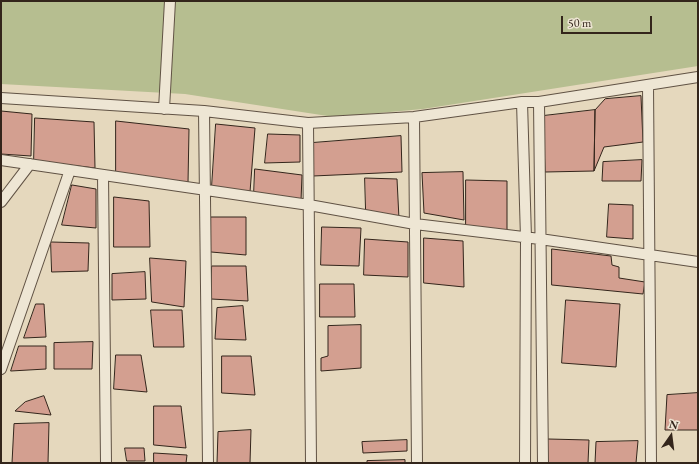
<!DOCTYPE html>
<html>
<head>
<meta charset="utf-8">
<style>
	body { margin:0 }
	#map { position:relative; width:699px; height:464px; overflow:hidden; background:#e5d8bd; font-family:"EB Garamond",serif }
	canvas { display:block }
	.frame { position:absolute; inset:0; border:2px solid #33251b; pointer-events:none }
	.north { position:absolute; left:651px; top:416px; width:40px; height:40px; -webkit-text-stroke:3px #eee6d4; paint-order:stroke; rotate:14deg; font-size:11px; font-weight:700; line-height:16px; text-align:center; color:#33251b }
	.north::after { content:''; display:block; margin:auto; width:14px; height:18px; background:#33251b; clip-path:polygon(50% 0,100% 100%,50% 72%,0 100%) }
	.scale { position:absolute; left:561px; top:16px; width:91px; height:18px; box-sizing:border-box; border:2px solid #33251b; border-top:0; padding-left:5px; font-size:12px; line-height:14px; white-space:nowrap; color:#33251b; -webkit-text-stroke:3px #eee6d4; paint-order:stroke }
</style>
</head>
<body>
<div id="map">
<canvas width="699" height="464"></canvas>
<div class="frame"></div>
<div class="north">N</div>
<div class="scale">50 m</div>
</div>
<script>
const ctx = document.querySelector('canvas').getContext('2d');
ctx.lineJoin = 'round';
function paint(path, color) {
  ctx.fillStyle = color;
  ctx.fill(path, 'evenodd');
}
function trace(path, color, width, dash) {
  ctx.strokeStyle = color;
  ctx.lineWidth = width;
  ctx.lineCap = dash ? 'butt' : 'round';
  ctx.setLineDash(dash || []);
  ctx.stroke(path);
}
paint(new Path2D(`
	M1,1H698V66L423,109L334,117L185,94L1,84Z`), '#b6be90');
const building = new Path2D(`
	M641,96L643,142L604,147L594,171L595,110L605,99Z
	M595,110L594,171L545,172L543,116Z
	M1,111L32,114L31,156L1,154Z
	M35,118L94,122L95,168L34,161Z
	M116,121L189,129L188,183L116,175Z
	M216,124L255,128L250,192L212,186Z
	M268,134L300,135V162L265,163Z
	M401,136L402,172L313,176L312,143Z
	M642,160L641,181H602L603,162Z
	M255,169L302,175L301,201L254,194Z
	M463,172L464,220L424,213L422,173Z
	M365,178L397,179L399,219L366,212Z
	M466,180L507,181V233L466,229Z
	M72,185L96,189V228L62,225Z
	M114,197L149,201L150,247H114Z
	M609,204L633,205V239L607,237Z
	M211,217H246V255L211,252Z
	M322,227L361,228L359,266L321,265Z
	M424,238L463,241L464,287L424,283Z
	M365,239L408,242V277L364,275Z
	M51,242L89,243L88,271L52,272Z
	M552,249L611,256L612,265L619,267V278L645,282L643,294L552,285Z
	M150,258L186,261L184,307L152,302Z
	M212,266H246L248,301L211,299Z
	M145,272L146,299L112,300V274Z
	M320,284H354L355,317H320Z
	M566,300L620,304L616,367L562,363Z
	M36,304H44L46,337L24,338Z
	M243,306L246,340L215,339L217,308Z
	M151,310H182L184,347H154Z
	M361,325V368L321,371V358L328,356V326Z
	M93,342L92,369H54V343Z
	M19,346H46V369L11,371Z
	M116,355H141L147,392L114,389Z
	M222,356H251L255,395L222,393Z
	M698,393V430H665L667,395Z
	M44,396L51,415L15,411L25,402Z
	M154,406H181L186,448L154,445Z
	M49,423L48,463H12L14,424Z
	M251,430L250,463H217L218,432Z
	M548,439L589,440L588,463H545V442Z
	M407,440V451L363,453L362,442Z
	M638,441L636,463H595L596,442Z
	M125,448H144L145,461H127Z
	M154,453L187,455L186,463H154Z
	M405,460V463H367V461Z`);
paint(building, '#d39f90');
trace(building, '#33251b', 1);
const street = new Path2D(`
	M648,85L651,463
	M1,98L204,111L308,123L414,117L522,102H539L698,77
	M522,102L526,238L525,463
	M539,102L543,463
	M164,109L170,1
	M204,111L208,463
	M414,117L417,463
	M308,123L311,463
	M1,160L309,205L415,224L540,239L698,262
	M103,175L106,463
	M1,202L30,164
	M1,369L70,170`);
trace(street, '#605244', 12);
trace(street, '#eee6d4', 10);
</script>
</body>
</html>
